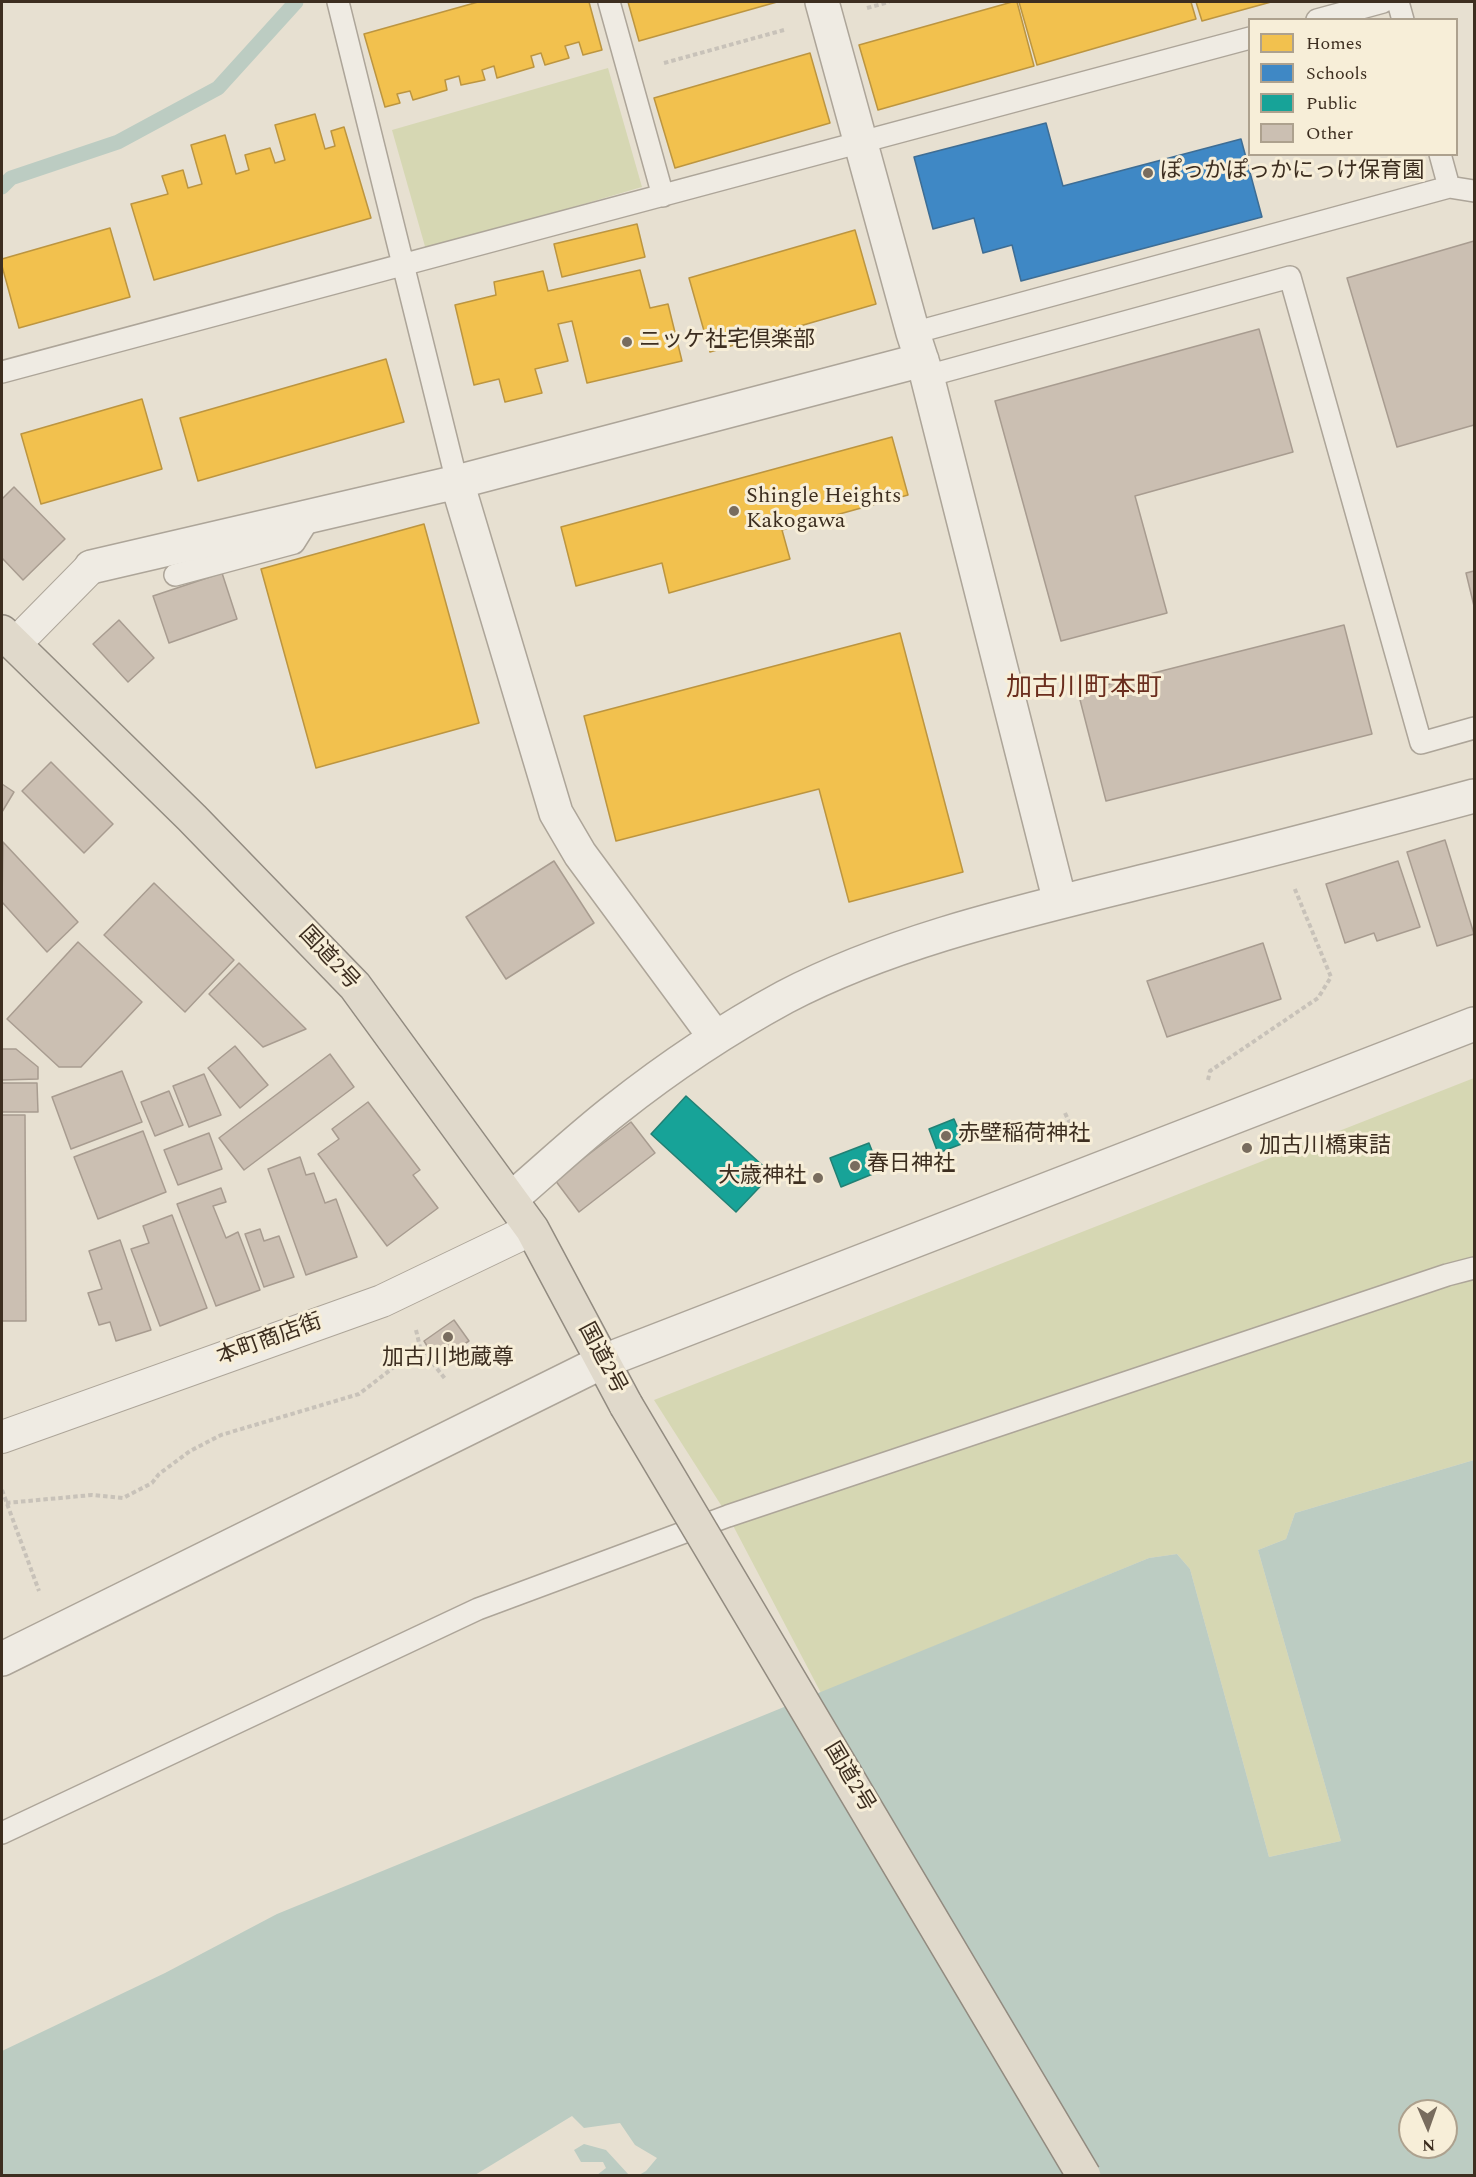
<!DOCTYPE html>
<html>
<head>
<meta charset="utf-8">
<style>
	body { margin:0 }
	#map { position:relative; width:1476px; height:2177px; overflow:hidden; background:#e7e0d1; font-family:Spectral,serif }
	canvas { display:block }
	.frame { position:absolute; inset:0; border:3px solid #3d2e20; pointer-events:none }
	.legend { position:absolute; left:1248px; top:18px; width:210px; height:138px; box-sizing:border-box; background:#f7eed8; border:2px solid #ada18e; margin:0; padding:8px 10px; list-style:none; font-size:18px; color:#3d2e20 }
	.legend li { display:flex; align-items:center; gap:12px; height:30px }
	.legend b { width:30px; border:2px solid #ada18e }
	.north { position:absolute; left:1398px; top:2099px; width:60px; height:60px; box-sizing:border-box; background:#f7eed8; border:2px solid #ada18e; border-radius:50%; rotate:178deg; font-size:16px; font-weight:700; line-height:24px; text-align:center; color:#3d2e20 }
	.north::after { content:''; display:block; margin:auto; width:21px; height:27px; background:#786c5e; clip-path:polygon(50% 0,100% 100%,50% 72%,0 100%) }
</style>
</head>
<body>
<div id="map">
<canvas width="1476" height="2177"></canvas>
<div class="frame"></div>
<ul class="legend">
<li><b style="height:16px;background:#f2c14e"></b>Homes</li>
<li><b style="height:16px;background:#3f88c5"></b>Schools</li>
<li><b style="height:16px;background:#17a398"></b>Public</li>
<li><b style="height:16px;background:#cbbfb2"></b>Other</li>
</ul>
<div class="north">N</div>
</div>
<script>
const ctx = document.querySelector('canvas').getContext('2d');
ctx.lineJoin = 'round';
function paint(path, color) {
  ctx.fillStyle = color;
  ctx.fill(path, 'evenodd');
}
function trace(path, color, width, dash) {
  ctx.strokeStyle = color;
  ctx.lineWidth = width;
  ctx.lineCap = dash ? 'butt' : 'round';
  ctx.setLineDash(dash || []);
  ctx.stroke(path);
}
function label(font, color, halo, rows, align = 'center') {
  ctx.font = font + ' Spectral,"Noto Sans JP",serif';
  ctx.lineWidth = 6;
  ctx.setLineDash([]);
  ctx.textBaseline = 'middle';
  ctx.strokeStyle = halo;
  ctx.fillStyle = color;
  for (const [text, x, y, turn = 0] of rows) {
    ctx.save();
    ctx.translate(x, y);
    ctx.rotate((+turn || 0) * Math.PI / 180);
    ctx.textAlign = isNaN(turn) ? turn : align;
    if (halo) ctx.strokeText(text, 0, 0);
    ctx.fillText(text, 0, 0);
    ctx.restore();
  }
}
paint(new Path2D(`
	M608,68L642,187L426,250L392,130Z
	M1474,1078V1460L1295,1513L1286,1539L1258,1550L1341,1841L1269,1857L1190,1569L1177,1554L1149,1558L821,1693L728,1516L654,1400Z`), '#d6d7b3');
paint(new Path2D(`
	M1474,1460V2175H639L646,2171L657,2158L635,2145L620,2123L584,2128L572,2116L475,2175L2,2176V2051L165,1973L277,1914L1149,1558L1177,1554L1190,1569L1269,1857L1341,1841L1258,1550L1286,1539L1295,1513ZM1410,2111H1446V2147H1410Z
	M584,2144L606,2150L629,2175H597L606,2168L603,2162H581L574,2150Z`), '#bcccc2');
const homes = new Path2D(`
	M478,2H589L602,50L583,55L579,42L565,46L569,58L545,65L541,53L531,56L534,67L497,78L494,66L482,70L485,80L461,85L459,76L445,80L447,90L413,100L410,91L397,94L400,103L385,107L364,34Z
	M628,2H777L639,41Z
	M1012,2H1017L1034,66L878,110L859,45Z
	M1019,2H1191L1196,19L1037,65Z
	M1196,2H1271L1202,21Z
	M810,53L830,123L675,168L654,98Z
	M315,114L325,149L335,146L331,131L344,127L371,218L154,280L131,204L168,194L162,176L183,170L188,188L202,184L191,145L225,135L236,174L249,170L245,155L270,148L275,163L285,160L275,125Z
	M637,224L645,257L562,277L554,244Z
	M110,228L130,297L19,328L2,266V259Z
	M855,230L876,304L710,352L689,278Z
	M640,270L650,308L668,304L682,361L587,383L572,321L558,324L568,361L535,369L542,393L505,402L499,379L474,385L455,305L496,295L494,282L543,271L548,291Z
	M386,359L404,422L198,481L180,418Z
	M142,399L162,469L41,504L21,434Z
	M892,437L908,495L782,530L790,559L669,593L662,563L576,586L561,527Z
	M424,524L479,723L316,768L261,569Z
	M900,633L963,872L849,902L819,789L616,841L584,716Z`);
paint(homes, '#f2c14e');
trace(homes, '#bc9540', 1.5);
const schools = new Path2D(`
	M1046,123L1063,186L1241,139L1262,217L1021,281L1012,245L983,253L974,218L933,229L914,157Z`);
paint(schools, '#3f88c5');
trace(schools, '#3e6d94', 1.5);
const public = new Path2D(`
	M686,1096L772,1174L736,1212L651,1134Z
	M954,1119L964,1143L938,1153L929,1129Z
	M869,1143L880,1171L841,1187L830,1158Z`);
paint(public, '#17a398');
trace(public, '#228074', 1.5);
trace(new Path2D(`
	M2,187L11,178L118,142L218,88L296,2`), '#bcccc2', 15);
const building = new Path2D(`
	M1474,241V425L1397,447L1347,278Z
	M1259,329L1293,452L1135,496L1167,613L1061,641L995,401Z
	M14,487L65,539L23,580L2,558V499Z
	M1474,571V606L1466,573Z
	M222,573L237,619L169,643L153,596Z
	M119,620L154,658L128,682L93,644Z
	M1344,625L1372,734L1106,801L1078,692Z
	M51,762L113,824L84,853L22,791Z
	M2,784L14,792L2,812Z
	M1445,840L1474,934L1437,946L1407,852Z
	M3,842L78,922L47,952L2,902Z
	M554,861L594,923L506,979L466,917Z
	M1398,861L1420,927L1377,941L1374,933L1345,943L1326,884Z
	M154,883L234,960L185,1012L104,935Z
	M78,942L142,1002L81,1067H59L7,1019Z
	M1263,943L1281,999L1167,1037L1147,981Z
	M239,963L306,1029L263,1047L209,994Z
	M235,1046L268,1085L240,1108L208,1068Z
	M2,1049H16L38,1067V1079L2,1080Z
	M330,1054L354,1087L244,1170L219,1138Z
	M122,1071L142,1122L71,1149L52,1097Z
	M204,1074L221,1115L189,1127L173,1086Z
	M2,1083H37L38,1112H2Z
	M169,1091L183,1125L155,1136L141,1102Z
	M368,1102L420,1170L413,1175L438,1208L387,1246L318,1154L339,1139L332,1129Z
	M2,1115H25L26,1321H2Z
	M631,1122L655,1153L579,1212L555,1180Z
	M143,1131L166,1192L98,1219L74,1157Z
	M209,1133L222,1169L178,1185L164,1150Z
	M300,1157L306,1175L314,1173L325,1203L336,1199L357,1257L306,1275L268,1169Z
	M221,1188L226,1202L213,1206L226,1238L238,1232L260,1290L216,1306L177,1204Z
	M172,1215L207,1308L160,1326L131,1249L149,1243L143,1226Z
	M260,1229L264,1241L279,1236L294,1277L264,1287L245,1234Z
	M120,1240L151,1330L116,1341L110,1322L99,1325L88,1293L102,1289L89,1251Z
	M454,1320L469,1341L437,1362L424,1341Z`);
paint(building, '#cbbfb2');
trace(building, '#a89c90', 1.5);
const service = new Path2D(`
	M338,2L457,482
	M609,2L663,196
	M1398,2L1403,20
	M1317,20L1383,2
	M1440,154L1449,187
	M913,333L1449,187L1474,191
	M2,372C417,260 834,151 1250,38
	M927,376L1290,277L1421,743L1474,728
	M175,575L294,543L311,516
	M2,1833L478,1609L728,1516L1447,1275L1474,1268`);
const pedestrian = new Path2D(`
	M28,631L91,567
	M2,1437L382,1301L532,1229`);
const minor = new Path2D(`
	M822,2L913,333L927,376L1060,902
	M457,482L556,813L580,854L715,1037
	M91,567L457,482L922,360
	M511,1199C546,1169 580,1137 616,1109C669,1067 726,1029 785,997C896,939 1029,910 1149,880C1258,854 1366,825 1474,796`);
const tertiary = new Path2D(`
	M2,1659L604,1361L1474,1024`);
const trunk = new Path2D(`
	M2,632L192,818L355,986L532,1229L626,1405`);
trace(service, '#ada599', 24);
trace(pedestrian, '#ada599', 34);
trace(minor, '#ada599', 36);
trace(tertiary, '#ada599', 36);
trace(trunk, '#928b80', 36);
trace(new Path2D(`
	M867,8L889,2
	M664,63L784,30
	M1208,1080L1210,1071L1318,998L1331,977L1294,887
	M1065,1113L1074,1132
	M416,1330L420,1347L446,1380
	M2,1490L39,1591
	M6,1503L92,1495L123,1498L152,1483L159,1474L190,1451L221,1435L359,1394L420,1347`), '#c8c2b9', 4, [4.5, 3]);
trace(service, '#efebe3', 21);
trace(pedestrian, '#efebe3', 32);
trace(minor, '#efebe3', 33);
trace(tertiary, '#efebe3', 33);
trace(trunk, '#e0d9cb', 33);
const trunkBridge = new Path2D(`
	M626,1405L1084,2176`);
trace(trunkBridge, '#928b80', 36, []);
trace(trunkBridge, '#e0d9cb', 33);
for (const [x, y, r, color] of [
	[1148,173,6,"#786c5e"],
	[627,342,6,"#786c5e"],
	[734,511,6,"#786c5e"],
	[946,1136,6,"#786c5e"],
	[1247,1148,6,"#786c5e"],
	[855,1166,6,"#786c5e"],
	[818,1178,6,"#786c5e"],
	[448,1337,6,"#786c5e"]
]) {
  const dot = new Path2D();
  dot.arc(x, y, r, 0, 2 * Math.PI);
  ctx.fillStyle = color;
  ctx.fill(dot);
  trace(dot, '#f7eed8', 2);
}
label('22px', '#3d2e20', '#f7eed8', [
	["ぽっかぽっかにっけ保育園",1160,173],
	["ニッケ社宅倶楽部",639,342],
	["Shingle Heights",746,498],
	["Kakogawa",746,523],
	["赤壁稲荷神社",958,1136],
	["加古川橋東詰",1259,1148],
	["春日神社",867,1166],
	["大歳神社",806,1178,"right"],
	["加古川地蔵尊",448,1360,"center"]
], 'left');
label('22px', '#3d2e20', '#f7eed8', [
	["国道2号",328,959,47],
	["本町商店街",270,1341,-20],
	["国道2号",601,1359,62],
	["国道2号",848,1778,59]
]);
label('26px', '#6b2e1e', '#f7eed8', [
	["加古川町本町",1084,690]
]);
</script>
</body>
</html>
